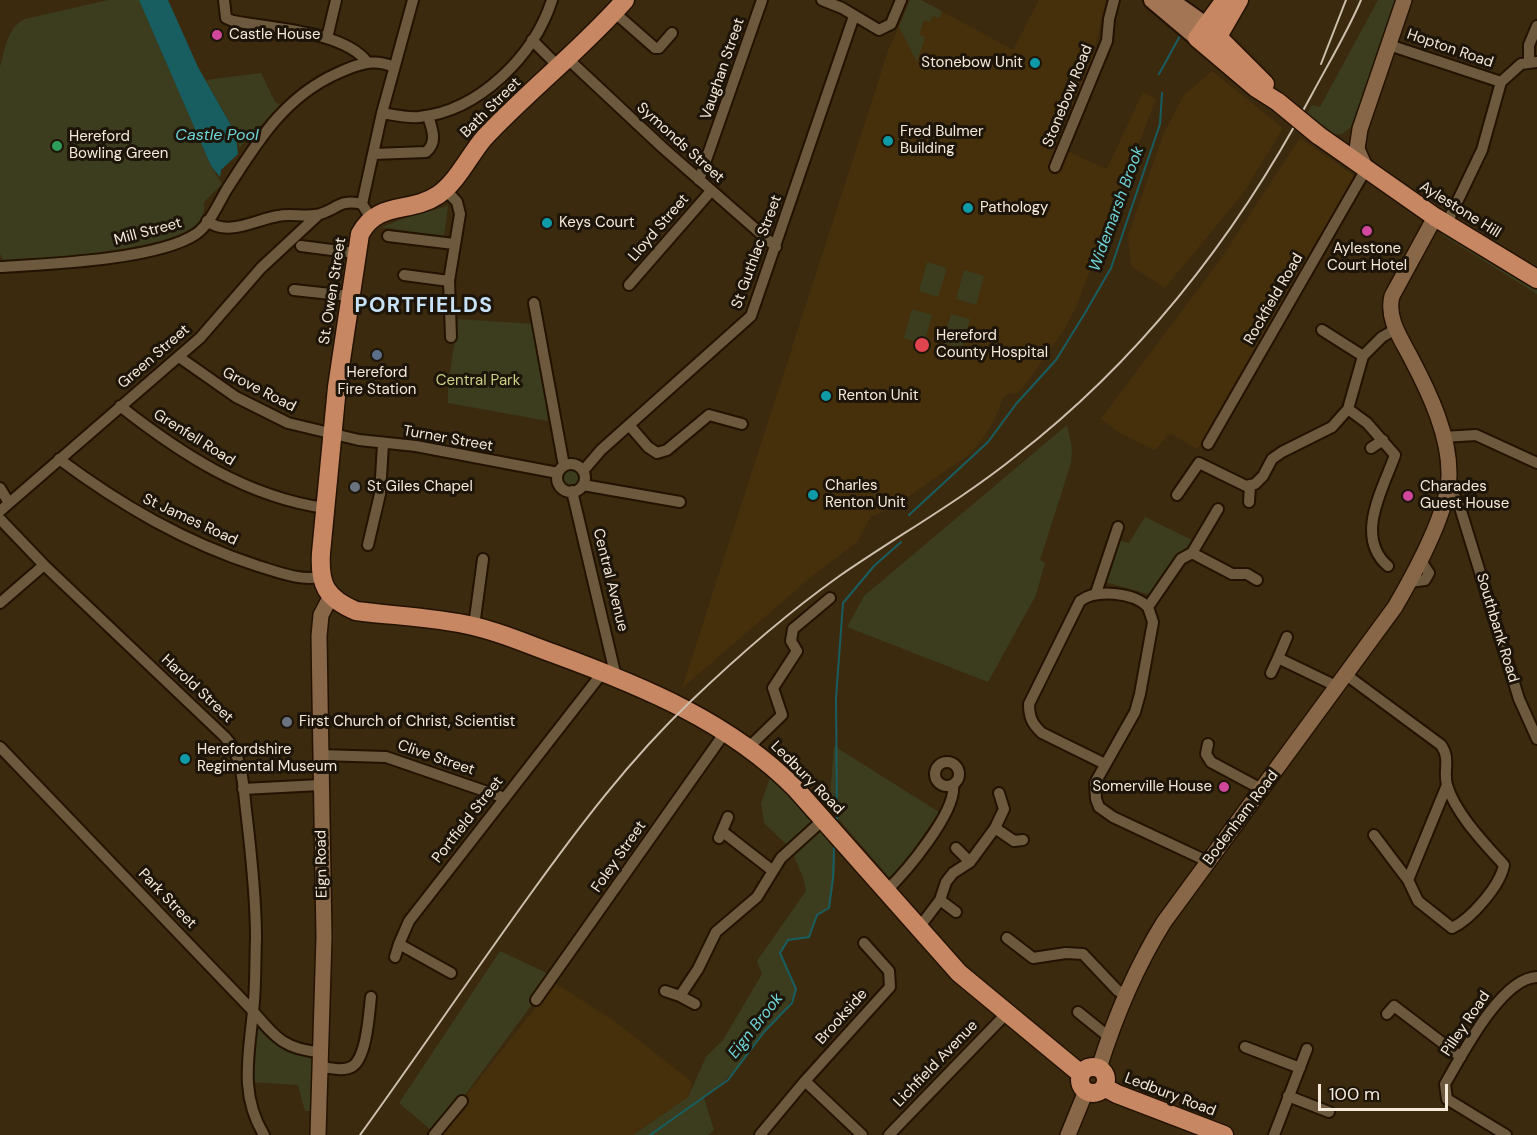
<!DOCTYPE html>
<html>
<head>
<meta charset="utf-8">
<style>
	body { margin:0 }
	#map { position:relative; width:1537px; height:1135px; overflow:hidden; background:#3c2a0f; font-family:"DM Sans",sans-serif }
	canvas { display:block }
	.scale { position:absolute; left:1318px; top:1084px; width:130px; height:27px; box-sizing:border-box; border:3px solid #f5e9d9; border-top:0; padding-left:8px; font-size:18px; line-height:21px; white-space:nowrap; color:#f5e9d9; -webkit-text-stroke:4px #1d1509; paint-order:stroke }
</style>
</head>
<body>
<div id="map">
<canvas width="1537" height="1135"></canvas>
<div class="scale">100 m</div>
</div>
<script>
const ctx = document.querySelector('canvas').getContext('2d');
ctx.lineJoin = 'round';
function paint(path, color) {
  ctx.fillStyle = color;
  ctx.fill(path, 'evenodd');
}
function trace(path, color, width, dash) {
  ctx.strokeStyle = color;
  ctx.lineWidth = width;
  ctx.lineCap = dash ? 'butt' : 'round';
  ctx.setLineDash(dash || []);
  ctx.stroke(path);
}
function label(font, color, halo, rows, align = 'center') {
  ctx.font = font + ' "DM Sans",sans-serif';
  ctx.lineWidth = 6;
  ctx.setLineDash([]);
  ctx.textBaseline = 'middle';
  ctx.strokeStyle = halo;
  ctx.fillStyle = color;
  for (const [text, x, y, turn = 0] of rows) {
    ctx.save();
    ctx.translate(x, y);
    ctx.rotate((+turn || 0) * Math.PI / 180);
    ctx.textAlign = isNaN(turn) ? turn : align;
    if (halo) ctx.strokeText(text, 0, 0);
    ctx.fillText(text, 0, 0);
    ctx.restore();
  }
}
paint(new Path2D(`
	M910,0H921L1013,50L1039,0H1106L1092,61L1055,146L1107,169L1143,92L1156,99L1076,307L1064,330L1024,386L1017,393L1008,394L1003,398L994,421L981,441L967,456L893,507L870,517L858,541L811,577L682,688L888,51Z
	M1212,71L1283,128L1244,192L1165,288L1131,266L1128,236L1163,135L1184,95Z
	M1300,138L1353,175V182L1205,438L1197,449L1170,433L1155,450L1120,433L1101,419L1220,260Z
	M555,983L617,1023L692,1082L688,1097L633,1135H437L436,1134Z`), '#46300c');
paint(new Path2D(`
	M108,0H139L211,166L222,184L204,202C205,212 202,220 194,226C167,250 43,259 4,261L0,254V67C5,50 7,27 25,19Z
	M910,0H921L942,11L940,18L933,16L930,22L924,20L919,35L925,37L917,62L899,27Z
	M1378,0H1397L1351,127L1342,134H1332L1306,115L1312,105L1320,107Z
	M261,73L275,102L280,105L239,148L236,134L206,80Z
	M448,206L444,237L382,227L408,217Z
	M1445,230L1537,287V294L1441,234Z
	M927,262L947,268L938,297L919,291Z
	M964,270L984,276L976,305L956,299Z
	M912,309L932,315L924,344L904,338Z
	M951,314L970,319L962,348L942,343Z
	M458,319L534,324L548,421L448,403V385Z
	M1067,425L1072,448L1071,463L1040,560L1045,563L1036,595L988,682L847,627L864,596Z
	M558 478a13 13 0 1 1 26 0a13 13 0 1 1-26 0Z
	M1145,517L1192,540L1152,595L1105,582L1117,540L1129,543Z
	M834,746L939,812L912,852L890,878L829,808Z
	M771,775C789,795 823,822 833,847C839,863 832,891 829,908L817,915L809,937L788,940L781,953L796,989C790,1008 777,1018 764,1033C742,1060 733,1077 704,1098L714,1130L708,1135H633L688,1097L706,1057L723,1040L762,974L757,961L806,891L803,877L790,848L764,823L761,803Z
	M500,951L553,976L436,1134L399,1103Z
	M259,1029C275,1048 290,1050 312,1059V1111H305L298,1085L250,1082L253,1030Z`), '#3b3d1e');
paint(new Path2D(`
	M139,0H168L198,67L236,134L238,154L221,170L220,177L211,166Z`), '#185e60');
trace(new Path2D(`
	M1159,74L1181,34
	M909,515L988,442L1016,404L1056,360L1085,313L1111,268L1160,124L1162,93
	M837,819L836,698L843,603L874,566L901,542
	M650,1135L728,1080L764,1032L792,1003L796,989L780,953L788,940L809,937L817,915L829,908L833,878L834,848`), '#185e60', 2);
const street = new Path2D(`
	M224,0L226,18L233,21C269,28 344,31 367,62
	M822,0L842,8L879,30L891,24L901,0
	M614,12L655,48H659L672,33
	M327,38L336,0
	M532,40L559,67
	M1389,45L1501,82
	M568,59L662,147L776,247
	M1529,61V45L1537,26
	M382,113C394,115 406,118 419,117C479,111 534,56 552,0
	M373,154L426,152C438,142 432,129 428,116
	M1055,167L1107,41L1109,19L1114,0
	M699,180L762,0
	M445,189L457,202L460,214L449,281L451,337
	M371,218L362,204L382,113L413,0
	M207,221C228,237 254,220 278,216C290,213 302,217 315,215C335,212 338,198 362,204
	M1447,223L1482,150L1501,82L1521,64L1537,62
	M388,236L454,244
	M301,246L355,253
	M0,267C48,264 157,260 196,234C210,224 218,204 227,189C258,141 284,97 338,73C358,64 373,58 394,67
	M404,275L449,281
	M629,285L711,191
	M294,290L349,296
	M534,303L564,466
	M1322,330L1363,356
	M179,357L236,397L288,423L359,440L416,446L558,473
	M120,406C181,454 247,497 325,508
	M1348,409L1367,423L1395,455C1383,489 1354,537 1388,566
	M629,425L648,447L657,453L667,450L709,415L742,424
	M1443,437L1476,435L1537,463
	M1208,444L1366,169
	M1371,448L1383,440
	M59,459C121,505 184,542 258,566C278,572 300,581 320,577
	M557 478a14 14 0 1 1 28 0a14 14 0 1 1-28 0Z
	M583,471L601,450L751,316L854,16
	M583,485L680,502
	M1447,487L1458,501L1519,699L1537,739
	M0,488L9,503
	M572,491L616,677
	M1177,495L1199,463L1246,486L1255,484L1263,476L1272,459L1282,452L1332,427L1348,409L1363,356L1382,337L1396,329
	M1249,502L1250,486
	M0,511L200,338L261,268L318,215
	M0,519L44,565L225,737C243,756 243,785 246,810C251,852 256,896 256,938C255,962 256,987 253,1011C249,1055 239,1094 264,1135
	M368,545L380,494L383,444
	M1192,553L1232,574H1247L1257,580
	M1410,582L1425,580L1429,573L1421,561
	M1096,593L1118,527
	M0,603L44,565
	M474,626L483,559
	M1287,637L1278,658L1336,686
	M1271,673L1278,658
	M1345,674L1441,745C1451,759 1443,771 1447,785C1455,813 1485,844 1504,865C1500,886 1471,919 1452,928L1418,901L1408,880L1447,785
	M1208,744L1206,754L1211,762L1263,790
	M0,747L253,1011C275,1037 285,1050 321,1052
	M749,747L782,715L773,688L797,651L791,641L793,629L830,598
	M320,755L386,757L505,798
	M935 774a12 12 0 1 1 24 0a12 12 0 1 1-24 0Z
	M1105,764L1042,733C1032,724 1029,717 1029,704L1080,601C1096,589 1133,592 1148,607
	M243,789L320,785
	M995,828L1014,841L1023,840
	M723,832L773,871
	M1374,835L1408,880
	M719,838L728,817
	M956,848L970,862
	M1209,862L1113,817L1099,807L1096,799L1095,783L1135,712L1140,694L1153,622L1148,607L1181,559L1192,553L1218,509
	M886,891C905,873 957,812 953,785
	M940,900L956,912
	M918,929L940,900L946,882L953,873L970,862L995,828L1004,809L999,793
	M1007,938L1033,958L1066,953L1083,954L1118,991L1128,992
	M395,957L399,944
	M451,973L399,944L409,921L603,672
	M665,991L680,996L698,969L716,932L757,897L781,858L824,819
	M680,996L695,1004
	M536,1000L726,731
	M1078,1012L1109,1037
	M1387,1014L1394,1006L1461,1057
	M1245,1047L1300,1068
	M321,1067C331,1068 344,1072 353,1066C367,1056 369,1013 371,997
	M805,1081L890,987L889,971L864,943
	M1288,1096L1329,1112
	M434,1135L462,1101
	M760,1135L805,1081L862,1135
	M889,1135L1006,1014
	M1274,1135L1307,1049
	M1506,1135L1447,1099L1445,1084C1462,1055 1501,978 1537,977`);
const secondary = new Path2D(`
	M1366,169L1357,149L1360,129L1404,0
	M1099,1068C1115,1017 1136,967 1164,922L1395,607C1413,576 1448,512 1449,476C1450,437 1430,394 1412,360C1402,340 1386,319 1392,296L1435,217
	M318,1135L324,937L319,636L321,615L331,596
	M1068,1135L1086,1091`);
const primary = new Path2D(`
	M1152,0L1197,38
	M1170,0L1207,26`);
const highway = new Path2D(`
	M625,0C581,50 529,90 484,138C469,156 457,182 438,195C410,214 378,200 360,234L337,387L321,553C319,585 326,598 356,611C395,616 435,617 473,626C501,632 529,645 555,654C642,686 730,722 796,789L959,973L1081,1074
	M1225,0L1197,38L1256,88L1278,102
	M1207,26L1265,84
	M1213,45L1239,0
	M1318,135L1435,217L1537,279
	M1080 1080a13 13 0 1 1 26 0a13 13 0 1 1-26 0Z
	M1104,1087L1117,1094L1224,1135`);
trace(street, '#231200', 14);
trace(secondary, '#231200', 18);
trace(primary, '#231200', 20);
trace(highway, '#231200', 21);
trace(street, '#6d593d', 10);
trace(secondary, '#886748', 15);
trace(primary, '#a37554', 16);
trace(highway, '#c78763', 18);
trace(new Path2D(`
	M1321,64L1346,0
	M360,1135C417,1056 472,975 529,896C578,828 629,760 691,701C737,657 786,614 838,577C897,536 960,501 1016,456C1141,359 1237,235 1311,96C1328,64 1347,33 1361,0`), '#ccbfac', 2);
const highwayBridge = new Path2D(`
	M1278,102L1318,135`);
trace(highwayBridge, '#231200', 21, []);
trace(highwayBridge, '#c78763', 18);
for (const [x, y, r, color] of [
	[217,35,6,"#d1479c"],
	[1035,63,6,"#0f9aa8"],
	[888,141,6,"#0f9aa8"],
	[57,146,6,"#2e9e5b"],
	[968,208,6,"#0f9aa8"],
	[547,223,6,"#0f9aa8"],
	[1367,231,6,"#d1479c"],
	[922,345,8,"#e0444e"],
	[377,355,6,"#5c6f8a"],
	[826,396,6,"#0f9aa8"],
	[355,487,6,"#6b7280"],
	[813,495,6,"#0f9aa8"],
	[1408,496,6,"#d1479c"],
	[287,722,6,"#6b7280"],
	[185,759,6,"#0f9aa8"],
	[1224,787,6,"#d1479c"]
]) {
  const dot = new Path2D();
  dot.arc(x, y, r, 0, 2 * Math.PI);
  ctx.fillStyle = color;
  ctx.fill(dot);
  trace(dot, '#1d1509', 2);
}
label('15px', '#f5e9d9', '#1d1509', [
	["Castle House",229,35],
	["Stonebow Unit",1023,63,"right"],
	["Fred Bulmer",900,132],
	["Building",900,149],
	["Hereford",69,137],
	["Bowling Green",69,154],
	["Pathology",980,208],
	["Keys Court",559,223],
	["Aylestone",1367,249,"center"],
	["Court Hotel",1367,266,"center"],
	["Hereford",936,336],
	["County Hospital",936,353],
	["Hereford",377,373,"center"],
	["Fire Station",377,390,"center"],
	["Renton Unit",838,396],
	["Charles",825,486],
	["Renton Unit",825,503],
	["St Giles Chapel",367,487],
	["Charades",1420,487],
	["Guest House",1420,504],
	["First Church of Christ, Scientist",299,722],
	["Herefordshire",197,750],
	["Regimental Museum",197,767],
	["Somerville House",1212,787,"right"]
], 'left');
label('15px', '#f5e9d9', '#1d1509', [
	["Hopton Road",1450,49,19],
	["Vaughan Street",723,69,-71],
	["Stonebow Road",1068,96,-68],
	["Bath Street",491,108,-45],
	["Symonds Street",680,143,42],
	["Aylestone Hill",1460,210,32],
	["Lloyd Street",659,228,-49],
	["Mill Street",148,232,-15],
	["St Guthlac Street",757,252,-70],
	["St. Owen Street",333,291,-81],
	["Rockfield Road",1274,299,-60],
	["Green Street",154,357,-41],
	["Grove Road",259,390,27],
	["Grenfell Road",194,438,32],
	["Turner Street",448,439,10],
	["St James Road",190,520,25],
	["Central Avenue",610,580,76],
	["Southbank Road",1497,628,73],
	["Harold Street",197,689,43],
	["Clive Street",436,758,19],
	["Ledbury Road",807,778,45],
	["Bodenham Road",1241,818,-53],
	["Portfield Street",468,820,-52],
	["Foley Street",619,857,-55],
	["Eign Road",322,864,-91],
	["Park Street",167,899,46],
	["Brookside",842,1017,-48],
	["Pilley Road",1466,1024,-56],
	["Lichfield Avenue",936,1064,-46],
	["Ledbury Road",1170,1095,21]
]);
label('15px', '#cbd187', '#1d1509', [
	["Central Park",478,381]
]);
label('italic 16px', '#6ed5d9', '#1d1509', [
	["Castle Pool",217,136],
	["Widemarsh Brook",1117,209,-70],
	["Eign Brook",756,1026,-52]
]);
ctx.letterSpacing = '1.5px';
label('bold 21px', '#c8e3f7', '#1d1509', [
	["PORTFIELDS",424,306]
]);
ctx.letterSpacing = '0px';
</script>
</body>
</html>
